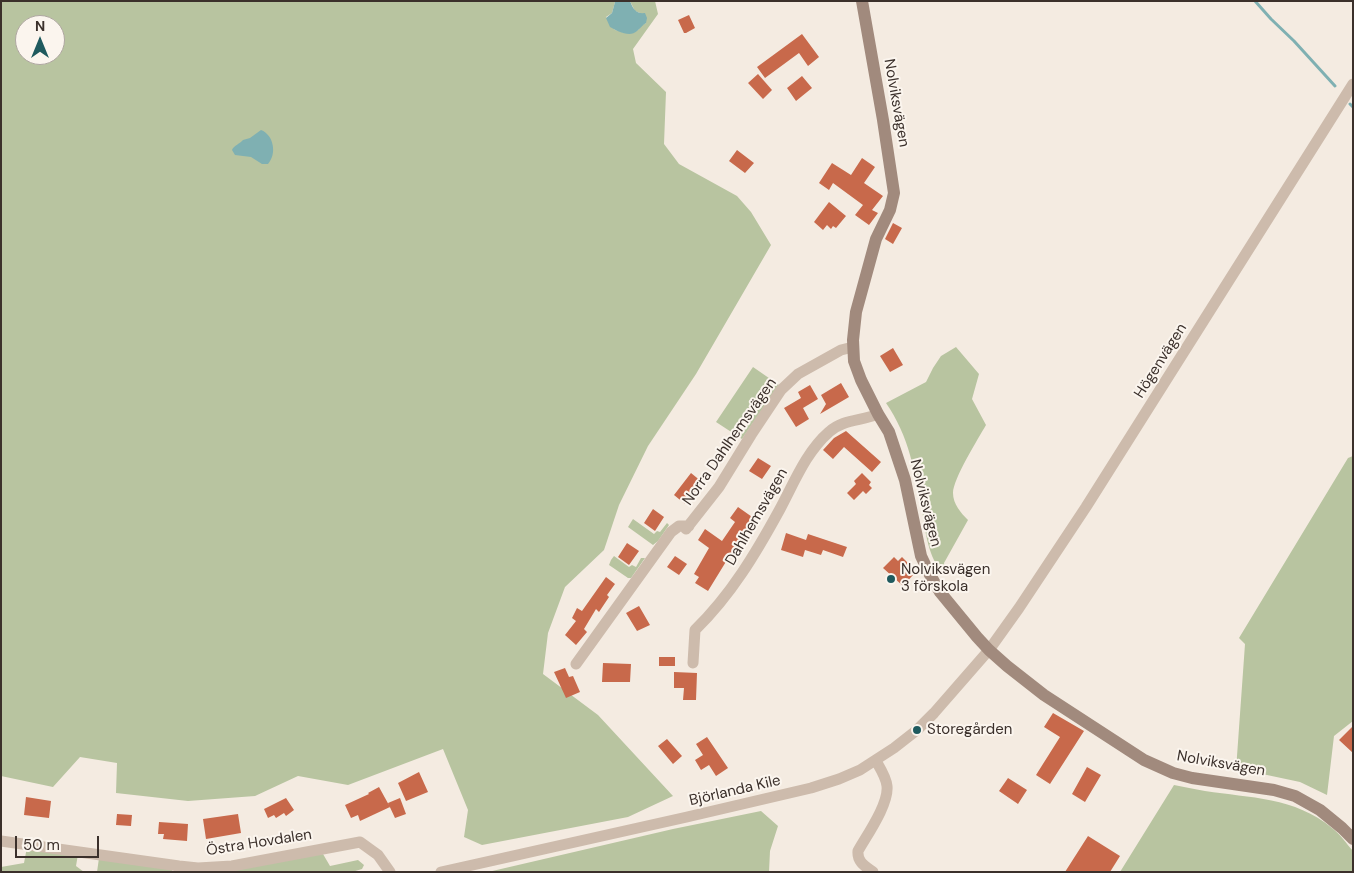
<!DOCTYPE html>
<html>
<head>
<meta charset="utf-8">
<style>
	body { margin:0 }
	#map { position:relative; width:1354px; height:873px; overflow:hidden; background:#f4ebe1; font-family:"DM Sans",sans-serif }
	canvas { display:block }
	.frame { position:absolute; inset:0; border:2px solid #3b302b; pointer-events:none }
	.north { position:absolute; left:15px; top:15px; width:50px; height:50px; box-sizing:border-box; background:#fbf5ee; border:1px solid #aea6a0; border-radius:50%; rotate:0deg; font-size:14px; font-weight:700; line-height:20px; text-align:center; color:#3b302b }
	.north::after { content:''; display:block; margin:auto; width:18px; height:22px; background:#1f5a5e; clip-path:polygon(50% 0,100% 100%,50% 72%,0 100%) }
	.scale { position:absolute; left:15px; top:836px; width:84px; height:22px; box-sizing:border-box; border:2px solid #3b302b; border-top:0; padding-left:6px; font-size:15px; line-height:18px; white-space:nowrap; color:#3b302b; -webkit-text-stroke:4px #fbf5ee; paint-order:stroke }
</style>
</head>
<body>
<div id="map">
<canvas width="1354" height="873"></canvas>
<div class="frame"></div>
<div class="north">N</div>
<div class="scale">50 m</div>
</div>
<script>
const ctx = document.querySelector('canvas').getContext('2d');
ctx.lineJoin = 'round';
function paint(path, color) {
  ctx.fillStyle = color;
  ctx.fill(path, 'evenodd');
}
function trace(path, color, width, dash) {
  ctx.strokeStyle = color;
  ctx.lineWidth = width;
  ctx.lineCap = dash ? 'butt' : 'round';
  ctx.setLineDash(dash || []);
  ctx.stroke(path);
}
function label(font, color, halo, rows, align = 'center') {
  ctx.font = font + ' "DM Sans",sans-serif';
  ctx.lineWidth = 4;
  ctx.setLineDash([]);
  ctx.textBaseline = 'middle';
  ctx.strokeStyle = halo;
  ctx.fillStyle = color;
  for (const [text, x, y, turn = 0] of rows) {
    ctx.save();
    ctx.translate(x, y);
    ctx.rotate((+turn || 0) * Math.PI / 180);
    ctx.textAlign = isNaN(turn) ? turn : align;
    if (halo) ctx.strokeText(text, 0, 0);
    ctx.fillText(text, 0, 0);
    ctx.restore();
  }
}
paint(new Path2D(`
	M1,1H617L615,2L612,13L606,17L615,30L620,31L624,33L638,30L642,25L646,23L640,13L635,11L630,1H655L658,14L633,49L636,63L666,92L664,144L679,164L737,196L751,212L771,245L696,374L648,446L619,505L604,550L565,587L548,633L543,674L598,715L673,796L628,817L482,845L464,837L468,810L443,749L348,785L298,776L255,796L188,801L116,793L117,763L80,757L53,787L1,776ZM25,25H55V55H25Z
	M956,347L979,374L972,399L986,425C978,439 953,479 953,493C953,504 961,513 968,520L944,563L946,573C944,572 941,571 940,569C928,556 924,525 922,508C919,490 915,472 910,455C905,437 897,419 886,403L926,382L933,368L941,356Z
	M753,367L779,385L742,439L716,422Z
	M1353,456V721L1334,736L1327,795L1300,782L1267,775L1236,770L1245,644L1239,638L1348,458Z
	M633,519L654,534L657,531L660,532L667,523L669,525L658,541L653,545L628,527Z
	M614,556L629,567L632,565L636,567L641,558H645L631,578H628L609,565L611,560Z
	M1174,785C1184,787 1194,789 1205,791C1250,798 1295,797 1332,828C1340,834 1346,843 1353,851V872H1120Z
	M761,811L778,826L770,851L769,872H488L673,829Z
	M27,847L78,854L76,866L84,872H1V867L24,863Z
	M323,854L330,866L358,860L364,865L362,869L352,872H193Z
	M99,858L172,868V872H97Z`), '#b8c4a0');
paint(new Path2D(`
	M617,1H630C633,9 636,14 645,13L647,18L646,23C642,25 641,28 637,31C630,38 617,31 610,27L606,18L612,13L615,2Z
	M261,130C274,135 277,154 268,164H262L251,157L235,155L232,150C234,145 240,144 243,140L250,138Z`), '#7fb0b2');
trace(new Path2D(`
	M1255,1L1271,19L1294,41L1335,86
	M1350,104L1353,107`), '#7fb0b2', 3);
paint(new Path2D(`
	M689,15L695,28L686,33H684L678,20Z
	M802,34L819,57L808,66L799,53L765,78L757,67Z
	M758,74L772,90L763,99L748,83Z
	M802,76L812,88L796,101L787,88Z
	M737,150L754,163L745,173L729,161Z
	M862,158L875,167L864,183L883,196L872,210L878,213L869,225L855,215L863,205L833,183L829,190L819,183L832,163L851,175Z
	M829,202L846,216L836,228L833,226L831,229L827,225L823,230L814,222Z
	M893,223L902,228L893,244L885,239Z
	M893,348L903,365L890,372L880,356Z
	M841,383L849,397L820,414L826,404L821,395Z
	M810,385L818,399L803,408L809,419L796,427L784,408L801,398L798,392Z
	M846,431L881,462L872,472L844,447L833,459L823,450L834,438Z
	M758,458L771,466L762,479L749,471Z
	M691,473L702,482L685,504L674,495Z
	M862,473L871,482L869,485L872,488L866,494L863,491L854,500L847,493L856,484L854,481Z
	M738,507L755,519L728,560H727L708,591L695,583L699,577L694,574L709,548L698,540L705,529L722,541L735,522L730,518Z
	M653,509L664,517L655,531L644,523Z
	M786,533L806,540L808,534L847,547L843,557L823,550L821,555L805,550L803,557L781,550Z
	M627,543L639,551L629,565L618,557Z
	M675,556L687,564L679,575L667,567Z
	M894,557L898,561L902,557L912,567L909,571L913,575L903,586L883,568Z
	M606,577L615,584L607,595L609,597L599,612L596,609L584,629L587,632L576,645L565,635L576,621L572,618L577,608L582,611Z
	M639,606L650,625L637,631L626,613Z
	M659,657H675V666H659Z
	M603,663L631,664L630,682H602Z
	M565,668L569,677L573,676L580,692L566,698L554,672Z
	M674,672L697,673L696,700H683L684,688H674Z
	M1053,713L1084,731L1050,784L1036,775L1060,737L1044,727Z
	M1353,726V753L1339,740Z
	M707,737L728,768L716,776L709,765L701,770L695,760L703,755L696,744Z
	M667,739L682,756L673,764L658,746Z
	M1087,767L1101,775L1085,802L1072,794Z
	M419,772L428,792L406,801L398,783Z
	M1008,778L1027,790L1018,804L999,791Z
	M379,787L390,807L360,821L358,815L351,818L345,805L369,794L368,793Z
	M26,797L51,801L49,818L24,815Z
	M286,798L294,810L286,816L284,813L276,818L274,815L268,818L264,809Z
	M400,798L406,814L395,818L388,803Z
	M117,814L132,815L131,826L116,825Z
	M238,814L241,833L206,839L203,819Z
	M159,822L188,824L187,841L163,839L164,834H158Z
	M1088,836L1120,856L1110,872H1065Z`), '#c8694b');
trace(new Path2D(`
	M686,529L719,487L751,435L781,390L798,374L841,350L853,347
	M693,663L695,630C731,595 756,553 780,509C794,483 806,452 829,432C843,419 862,421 878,414
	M576,664L671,532L679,526H689
	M1,841L179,866L198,868L232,866L360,842L378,855L390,872
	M441,872L687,817L811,788L839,779L860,770L894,748L917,730L934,713L989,650L1019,608L1086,507L1353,84
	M873,872C865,866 857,862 858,851C867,835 889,804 887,786C886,777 880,768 876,761`), '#cdbbac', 11);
trace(new Path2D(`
	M862,1L883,120L894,193L890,210L876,239L856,312L853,340L854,361L861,380L878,414L889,432L905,480L921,556L929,573L940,592L977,637L989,650L1007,666L1044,695L1144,760L1173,773L1192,778L1274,790L1295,796L1320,810L1342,828L1353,839`), '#a18a7d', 12);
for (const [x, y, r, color] of [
	[891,579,5,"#1f5a5e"],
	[917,730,5,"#1f5a5e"]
]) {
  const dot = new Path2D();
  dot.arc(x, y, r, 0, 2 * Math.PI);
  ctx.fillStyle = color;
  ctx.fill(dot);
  trace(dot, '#fbf5ee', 2);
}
label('15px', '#3b302b', '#fbf5ee', [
	["Nolviksvägen",896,103,80],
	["Högenvägen",1161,361,-58],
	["Norra Dahlhemsvägen",730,442,-55],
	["Nolviksvägen",925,503,76],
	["Dahlhemsvägen",757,517,-60],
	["Nolviksvägen",1221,764,10],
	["Björlanda Kile",735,791,-13],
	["Östra Hovdalen",259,843,-9]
]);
label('15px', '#3b302b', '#fbf5ee', [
	["Nolviksvägen",901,570],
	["3 förskola",901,587],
	["Storegården",927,730]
], 'left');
</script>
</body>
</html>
